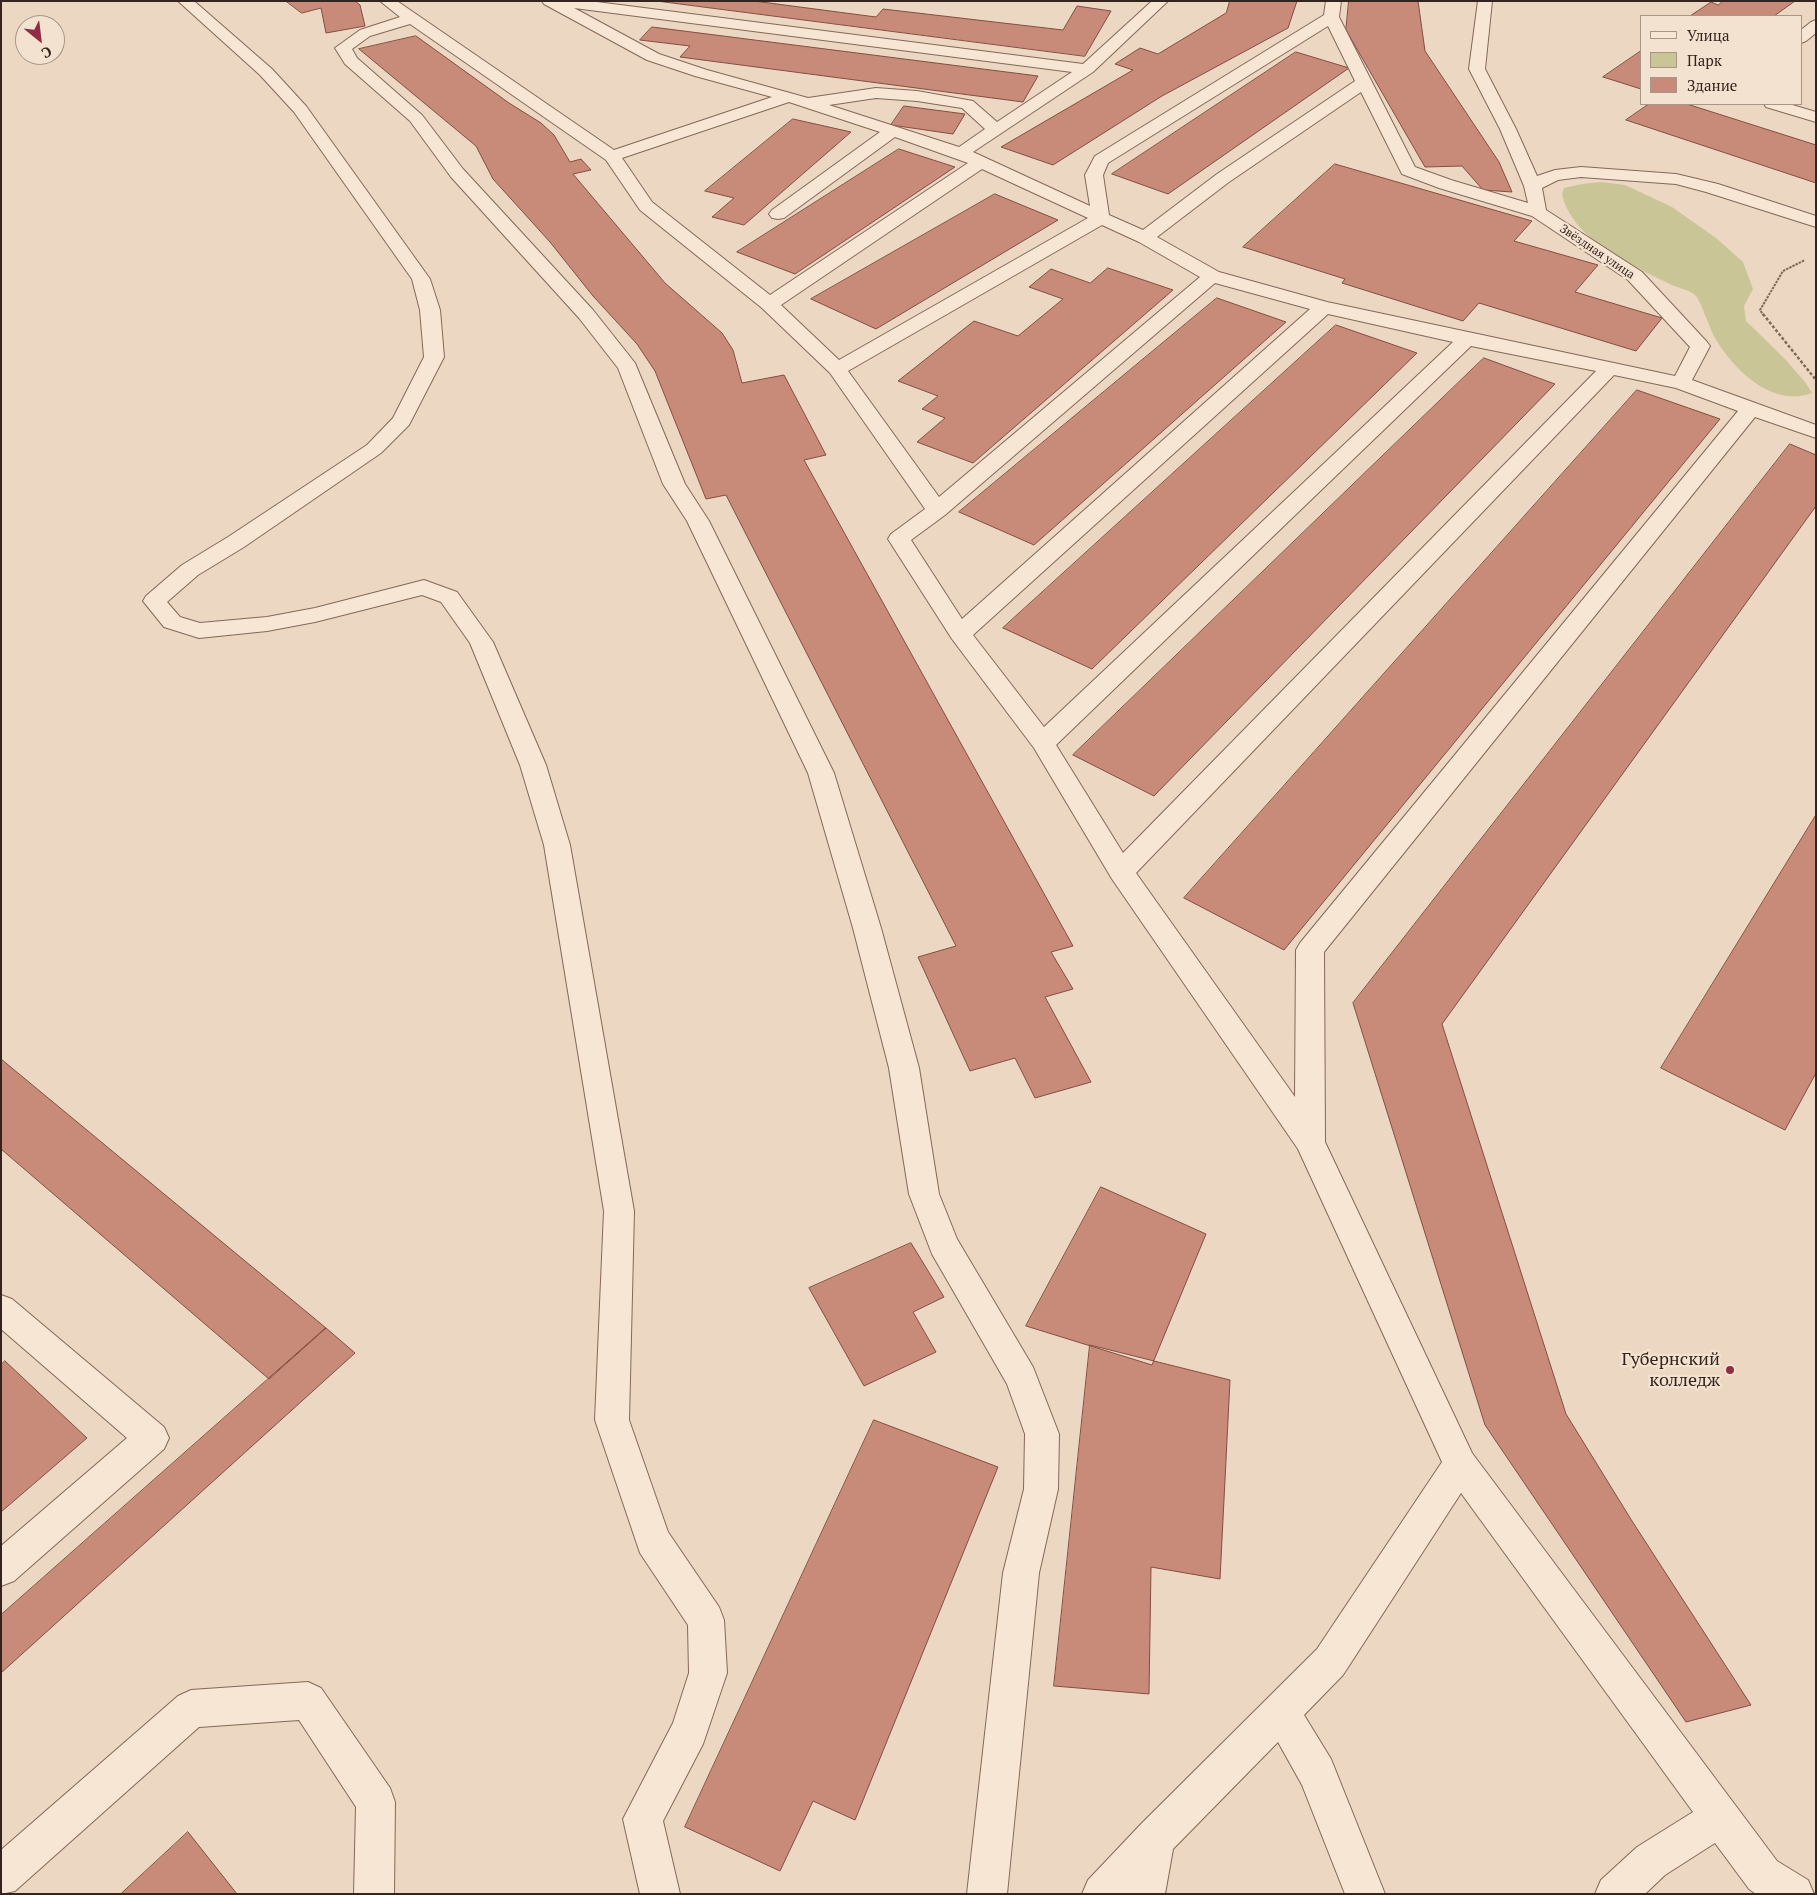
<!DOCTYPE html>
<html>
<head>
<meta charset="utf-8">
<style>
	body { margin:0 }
	#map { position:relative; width:1817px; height:1895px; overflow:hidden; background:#ecd7c2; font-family:"PT Serif",serif }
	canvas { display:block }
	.frame { position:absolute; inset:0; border:2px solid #35241d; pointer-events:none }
	.legend { position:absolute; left:1640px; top:15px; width:162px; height:90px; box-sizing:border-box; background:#f4e2d1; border:1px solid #a89689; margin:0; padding:6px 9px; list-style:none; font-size:15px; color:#35241d }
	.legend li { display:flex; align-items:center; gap:10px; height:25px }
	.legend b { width:25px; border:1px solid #a89689 }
	.north { position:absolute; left:15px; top:15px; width:50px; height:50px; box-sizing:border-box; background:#f4e2d1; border:1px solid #a89689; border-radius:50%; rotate:151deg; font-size:14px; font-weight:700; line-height:20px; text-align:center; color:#35241d }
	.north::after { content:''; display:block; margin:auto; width:18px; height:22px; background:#912d42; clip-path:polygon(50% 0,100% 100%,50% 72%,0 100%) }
</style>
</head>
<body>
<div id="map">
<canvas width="1817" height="1895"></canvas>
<div class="frame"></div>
<ul class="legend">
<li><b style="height:6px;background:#f7e6d4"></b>Улица</li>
<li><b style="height:14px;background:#c9c596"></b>Парк</li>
<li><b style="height:14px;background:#c88a79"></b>Здание</li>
</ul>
<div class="north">С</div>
</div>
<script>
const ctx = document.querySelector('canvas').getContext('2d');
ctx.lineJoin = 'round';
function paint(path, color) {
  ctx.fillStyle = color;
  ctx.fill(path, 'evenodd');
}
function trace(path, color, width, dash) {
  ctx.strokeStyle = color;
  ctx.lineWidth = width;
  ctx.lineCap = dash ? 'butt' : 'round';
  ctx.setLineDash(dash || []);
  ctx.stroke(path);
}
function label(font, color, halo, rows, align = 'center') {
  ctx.font = font + ' "PT Serif",serif';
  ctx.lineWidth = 4.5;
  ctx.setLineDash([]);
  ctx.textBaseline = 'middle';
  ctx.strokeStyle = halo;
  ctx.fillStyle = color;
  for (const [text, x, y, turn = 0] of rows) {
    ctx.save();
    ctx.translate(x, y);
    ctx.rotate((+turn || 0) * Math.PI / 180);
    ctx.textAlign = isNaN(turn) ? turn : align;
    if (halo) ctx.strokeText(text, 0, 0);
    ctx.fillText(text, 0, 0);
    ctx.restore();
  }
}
paint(new Path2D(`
	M1601,182L1625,185L1672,207L1716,238L1743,262L1753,289L1744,306L1746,321L1785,359L1805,382L1812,393C1772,408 1734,370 1715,338C1710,329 1701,302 1696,296C1692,291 1679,288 1672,285C1633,266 1572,240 1562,194L1564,188L1582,184Z`), '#c9c596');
const building = new Path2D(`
	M286,1H355L360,5L365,26L326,33L321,8L302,13Z
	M657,1H754L876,17L883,9L1063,30L1077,6L1111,11L1085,56Z
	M1230,1H1297L1288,28L1162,96L1053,165L1001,147L1133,70L1115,64L1140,48L1158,54L1226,13Z
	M1349,1H1418L1425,51L1499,162L1512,192L1483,190L1462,166L1425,167L1346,30Z
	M1723,1H1795L1774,16H1690L1711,2L1718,5Z
	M652,27L1038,76L1023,102L680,57L690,46L640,40Z
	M416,36L509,103L541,123L554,135L570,162L581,159L591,170L573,174L665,283L722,333L733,350L742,383L784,375L826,455L804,460L1073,946L1051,952L1073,989L1045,997L1091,1082L1035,1098L1015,1058L970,1071L918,957L956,946L726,495L706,499L655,371L637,344L593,296L550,242L493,179L476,146L359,49Z
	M1641,51V89L1603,77Z
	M1296,52L1349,68L1168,194L1112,174Z
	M1649,104H1687L1816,145V183L1626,120Z
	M904,106L965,114L953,134L891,125Z
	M793,119L851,132L744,225L712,217L734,198L705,191Z
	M899,149L955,167L795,274L737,252Z
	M1335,164L1532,221L1514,241L1598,265L1575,292L1662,318L1636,351L1479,303L1463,321L1342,283L1345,279L1243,247Z
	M995,194L1058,220L876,329L811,299Z
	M1108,268L1173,290L973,463L917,442L945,418L922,409L938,396L898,381L974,321L1018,336L1063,299L1029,287L1051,269L1090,283Z
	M1217,298L1286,322L1034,545L959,512Z
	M1336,325L1417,353L1092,669L1003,628Z
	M1484,358L1555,384L1154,796L1073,755Z
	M1637,390L1720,419L1284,950L1184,898Z
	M1790,444L1816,455V506L1442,1024L1566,1414L1632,1521L1751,1705L1686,1722L1485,1425L1353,1003Z
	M1816,815V1073L1785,1130L1661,1068Z
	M1,1059L326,1328L269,1379L1,1149Z
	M1101,1187L1206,1234L1152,1365L1026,1326Z
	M911,1243L944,1297L913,1312L936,1352L864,1386L809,1288Z
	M326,1328L355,1353L1,1673V1615Z
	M1090,1345L1230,1380L1220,1579L1151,1567L1149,1694L1054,1686Z
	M5,1361L87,1438L1,1512V1365Z
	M874,1420L998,1467L855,1820L813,1801L780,1871L685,1827Z
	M188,1832L237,1894H121Z`);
paint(building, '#c88a79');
trace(building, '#834e41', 1);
const minor = new Path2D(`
	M178,1H194L272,69L306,106L430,279L440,310L444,357L409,425L381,453L244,547L198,575L167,602L180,617L200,623L267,617L315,608L424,580L457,592L493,642L546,765L570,845L634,1211L629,1420L668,1532L719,1607L724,1620L727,1673L703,1744L663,1821L680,1894H640L623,1819L673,1723L689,1673L688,1625L640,1553L595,1420L604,1211L544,845L520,765L470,643L441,602L422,595L315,622L267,631L199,638L164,627L143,601L146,596L182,565L228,537L367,445L393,418L424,357L420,310L412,279L294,112L260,75Z
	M380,1H397L614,150L772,97L695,76L647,60L544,4L542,1H589L1083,64L1152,1H1168L1093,72L973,152L1090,206L1085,175L1095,156L1324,15L1326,1H1341L1339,17L1415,167L1451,180L1528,203L1524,186L1500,129L1469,69L1478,1H1492L1485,69L1516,129L1537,176L1555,170L1581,167L1676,174L1718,184L1816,216V227L1706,192L1676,184L1581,177L1558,180L1542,188L1546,210L1642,272L1707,342L1710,346L1692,380L1816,425V438L1755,417L1324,952L1325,1142L1472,1453L1777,1861L1808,1880L1814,1894H1756L1749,1889L1715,1843L1665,1875L1645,1894H1595L1601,1880L1637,1847L1693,1812L1461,1493L1343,1675L1304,1715L1331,1759L1385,1894H1345L1302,1785L1278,1742L1173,1849L1165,1894H1082L1088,1880L1142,1823L1317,1649L1442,1462L1298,1149L1112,879L1034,748L952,639L888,539L891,534L925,509L830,373L762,308L640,210L606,160L410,24L370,36L352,49L357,58L422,115L463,169L593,310L635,363L685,484L709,521L834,773L881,928L919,1068L939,1194L957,1239L1033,1367L1059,1434L1058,1489L1039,1573L1007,1894H967L1003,1573L1024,1489L1025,1434L1007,1384L932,1254L909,1194L889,1068L853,928L808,773L687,521L663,484L618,368L579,318L451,177L410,121L345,64L335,48L360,30L400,17ZM574,8L1072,72L997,122L973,101L917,91L876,88L808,98L707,70L659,54ZM1328,26L1355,81L1217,174L1143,230L1109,215L1103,175L1108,163ZM1361,92L1402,174L1439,188L1532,216L1628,280L1690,347L1675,376L1327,302L1219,272L1157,237L1229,182ZM876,98L917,101L962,108L985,129L959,147L829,105ZM789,102L880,132L772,210L769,214L772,218L778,219L784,218L895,137L968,163L770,295L652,202L622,158ZM982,169L1088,218L839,360L781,305ZM1102,225L1139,242L1200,277L939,497L848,371ZM1215,283L1310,309L962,619L911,540L945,515ZM1328,314L1453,342L1044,727L973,635ZM1471,346L1596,371L1123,853L1056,745ZM1614,375L1676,388L1738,411L1300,943L1296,950L1295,1097L1136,873Z
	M1816,20V33L1806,41L1801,43V30L1811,22Z
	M1764,104H1789L1816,112V122L1766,107Z
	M1,1295L12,1299L164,1427L169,1438L164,1449L14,1581L1,1586V1546L127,1438L1,1329Z
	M308,1682L321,1688L390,1788L395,1802L394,1894H354L356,1807L299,1720L199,1727L15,1891L1,1894V1850L178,1696L191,1690Z`);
trace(minor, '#84685a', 2);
trace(new Path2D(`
	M1764,316L1760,310L1783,271L1805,260`), '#84685a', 2, [2.5, 1]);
trace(new Path2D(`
	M1763,314L1816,380`), '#84685a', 2.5, [3, 2]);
paint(minor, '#f7e6d4');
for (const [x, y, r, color] of [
	[1730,1370,5,"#912d42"]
]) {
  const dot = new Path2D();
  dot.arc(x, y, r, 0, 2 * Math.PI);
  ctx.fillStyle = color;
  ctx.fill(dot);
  trace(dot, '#f4e2d1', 2);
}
label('12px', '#35241d', '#f4e2d1', [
	["Звёздная улица",1597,252,34]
]);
label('18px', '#35241d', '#f4e2d1', [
	["Губернский",1720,1360],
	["колледж",1720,1381]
], 'right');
</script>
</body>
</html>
